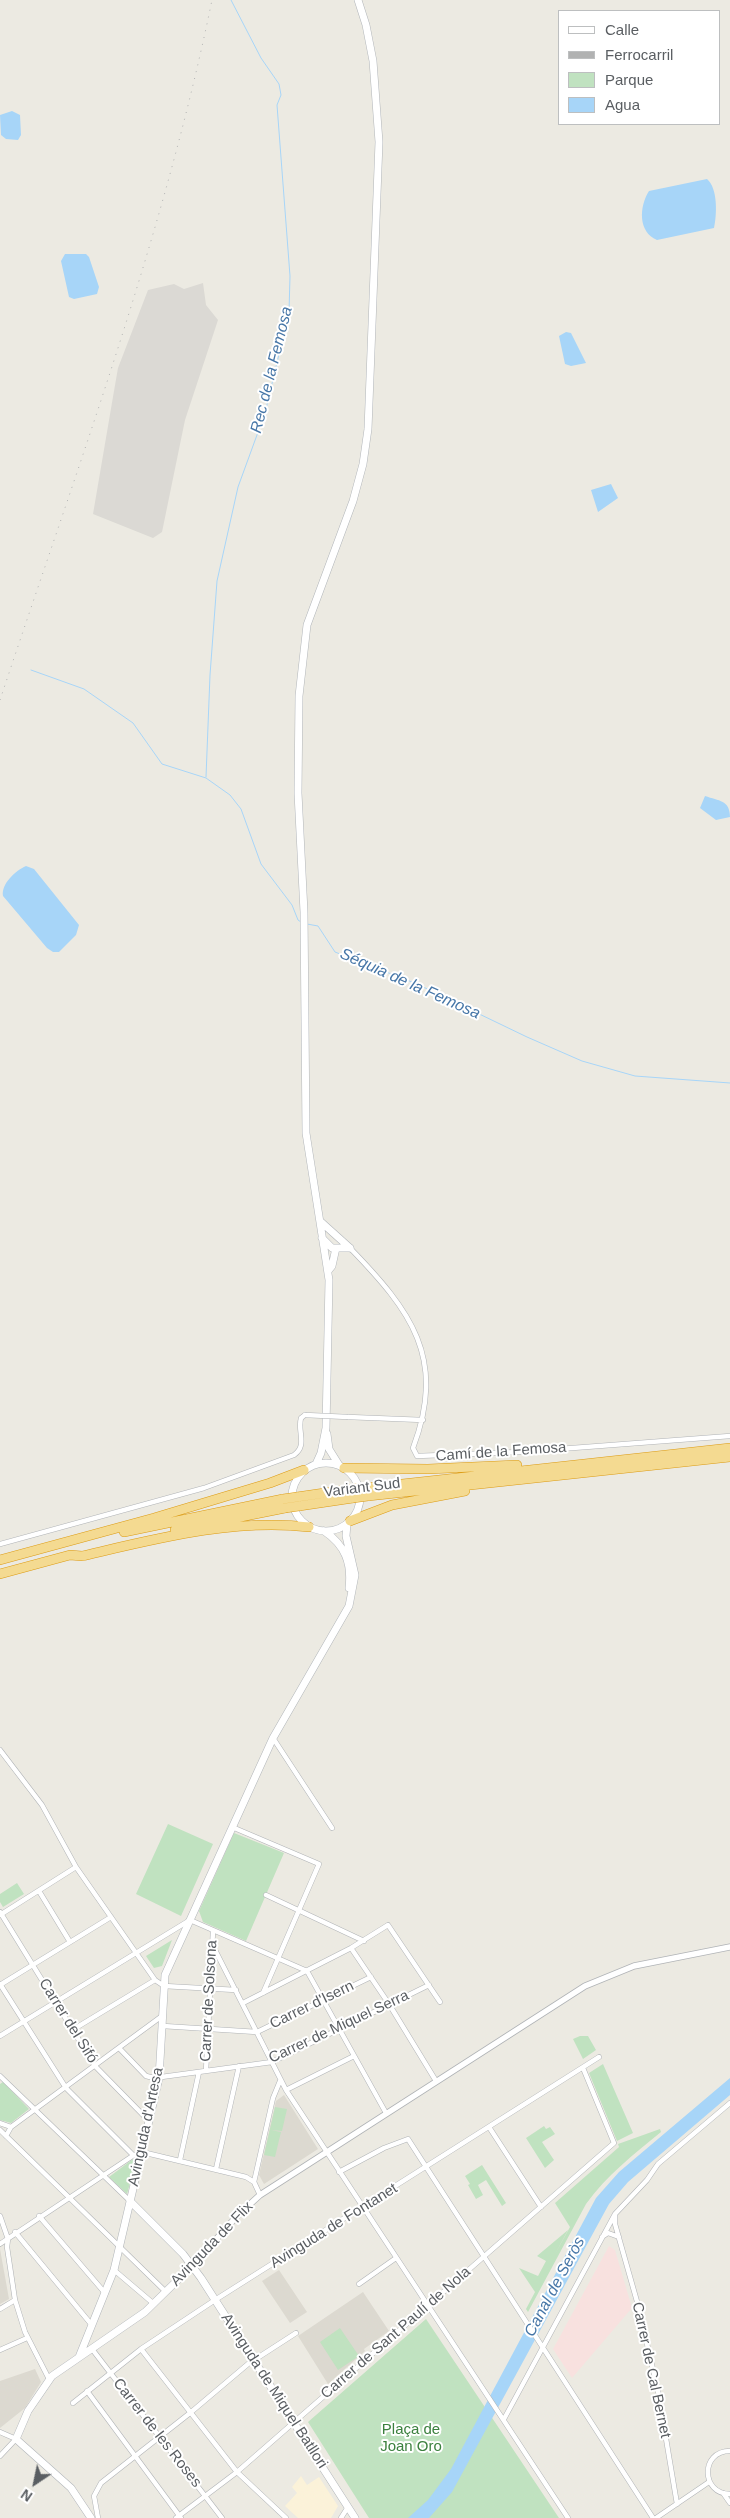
<!DOCTYPE html>
<html>
<head>
<meta charset="utf-8">
<style>
	body { margin:0 }
	#map { position:relative; width:730px; height:2518px; overflow:hidden; background:#eceae2; font-family:Arial,sans-serif }
	canvas { display:block }
	.legend { position:absolute; left:558px; top:10px; width:162px; height:115px; box-sizing:border-box; background:#fff; border:1px solid #bdbfc0; margin:0; padding:6px 9px; list-style:none; font-size:15px; color:#5a5e62 }
	.legend li { display:flex; align-items:center; gap:10px; height:25px }
	.legend b { width:25px; border:1px solid #bdbfc0 }
	.north { position:absolute; left:10px; top:2458px; width:50px; height:50px; -webkit-text-stroke:4px #fff; paint-order:stroke; rotate:214deg; font-size:14px; font-weight:700; line-height:20px; text-align:center; color:#5a5e62 }
	.north::after { content:''; display:block; margin:auto; width:18px; height:22px; background:#5a5e62; clip-path:polygon(50% 0,100% 100%,50% 72%,0 100%) }
</style>
</head>
<body>
<div id="map">
<canvas width="730" height="2518"></canvas>
<ul class="legend">
<li><b style="height:6px;background:#fff"></b>Calle</li>
<li><b style="height:6px;background:#b1b2b2"></b>Ferrocarril</li>
<li><b style="height:14px;background:#c0e2c0"></b>Parque</li>
<li><b style="height:14px;background:#a7d5f8"></b>Agua</li>
</ul>
<div class="north">N</div>
</div>
<script>
const ctx = document.querySelector('canvas').getContext('2d');
ctx.lineJoin = 'round';
function paint(path, color) {
  ctx.fillStyle = color;
  ctx.fill(path, 'evenodd');
}
function trace(path, color, width, dash) {
  ctx.strokeStyle = color;
  ctx.lineWidth = width;
  ctx.lineCap = dash ? 'butt' : 'round';
  ctx.setLineDash(dash || []);
  ctx.stroke(path);
}
function label(font, color, halo, rows, align = 'center') {
  ctx.font = font + ' Arial,sans-serif';
  ctx.lineWidth = 4;
  ctx.setLineDash([]);
  ctx.textBaseline = 'middle';
  ctx.strokeStyle = halo;
  ctx.fillStyle = color;
  for (const [text, x, y, turn = 0] of rows) {
    ctx.save();
    ctx.translate(x, y);
    ctx.rotate((+turn || 0) * Math.PI / 180);
    ctx.textAlign = isNaN(turn) ? turn : align;
    if (halo) ctx.strokeText(text, 0, 0);
    ctx.fillText(text, 0, 0);
    ctx.restore();
  }
}
paint(new Path2D(`
	M301,2476L307,2485L319,2477L338,2506L331,2518H298L285,2506L297,2493L292,2487Z`), '#fbf2d9');
paint(new Path2D(`
	M203,283L206,305L218,320L185,420L162,532L153,538L93,514L114,391L118,368L148,290L174,284L184,289Z`), '#dbd9d4');
paint(new Path2D(`
	M284,2095L318,2149L264,2184L259,2175L276,2101Z
	M0,2249L9,2299L0,2304Z
	M279,2270L307,2312L290,2323L262,2281Z
	M363,2292L389,2331L364,2349L365,2351L328,2384L298,2336Z
	M35,2369L41,2382L25,2408L0,2428V2381Z`), '#dcd9d0');
paint(new Path2D(`
	M609,2246L615,2250L632,2308L572,2378L553,2349Z`), '#f8e1df');
paint(new Path2D(`
	M168,1824L213,1844L181,1916L136,1894Z
	M234,1833L284,1853L246,1941L203,1922L199,1911Z
	M17,1883L24,1894L3,1907L0,1902V1894Z
	M172,1940L162,1966L154,1968L146,1956Z
	M580,2036H588L596,2050L583,2059L573,2039Z
	M603,2064L633,2133L617,2141L589,2073Z
	M3,2082L29,2109L11,2123L0,2120V2084Z
	M275,2107L287,2109L282,2131L271,2130L281,2132L275,2157L264,2155Z
	M544,2126L546,2129L550,2127L555,2134L542,2142L554,2160L545,2168L526,2138Z
	M660,2129L661,2132C634,2154 607,2175 586,2204L528,2312L526,2309L535,2292L519,2268L538,2276L546,2261L537,2256L568,2230L555,2254L570,2227L555,2203L619,2147L618,2144Z
	M133,2159L136,2162L127,2194L109,2177Z
	M482,2165L506,2203L502,2206L486,2180L478,2185L483,2195L476,2199L468,2185L470,2184L465,2176Z
	M426,2319L559,2518H369L308,2422Z
	M340,2328L359,2356L338,2370L320,2342Z`), '#c0e2c0');
paint(new Path2D(`
	M12,111L20,115L21,135L18,140L6,139L1,135L0,115Z
	M707,179C718,188 717,215 714,228L657,240C638,232 639,207 649,191Z
	M65,254H86L89,257L99,287L97,294L74,299L69,297L61,261Z
	M566,332L571,333L586,363L571,366L565,364L559,336Z
	M611,484L618,498L598,512L591,490Z
	M705,796C719,801 730,800 730,817L716,820L700,808Z
	M26,866L34,869L79,925L76,935L59,952H53L47,948L3,896C1,884 15,871 26,866Z
	M730,2078V2095L628,2182L609,2204L452,2492L429,2518H408L428,2500L451,2469L596,2198L619,2172Z`), '#a7d5f8');
trace(new Path2D(`
	M31,670L84,689L133,723L162,764L206,778L230,795L241,809L261,864L292,905L298,920L301,922
	M206,777L210,675L217,581L238,487L265,413L289,312L290,276L277,105L281,95L279,84L261,58L231,0
	M307,924L318,926L335,952L417,984L527,1037L582,1061L635,1076L730,1083`), '#a7d5f8', 1);
const minor = new Path2D(`
	M350,1248C411,1311 447,1358 413,1448L417,1456L520,1452L730,1436
	M348,1417L423,1420
	M0,1544L204,1488L294,1455C308,1445 297,1432 301,1418L305,1415
	M273,1738L332,1828
	M0,1750L42,1805L76,1867L155,1980L164,1986L236,1990
	M232,1827L319,1864L263,1993
	M39,1891L70,1942
	M266,1895L364,1941
	M0,1912L95,2066L149,2121
	M0,1915L76,1867
	M213,1946L286,2090L568,2518
	M351,1948L389,2004L436,2081
	M0,1984L66,2088L133,2155
	M0,1985L111,1917
	M243,2003L351,1948L388,1925L440,2002
	M163,2026L257,2032L371,1977
	M74,2029L155,1980
	M0,2036L190,1920L307,1971L386,2113
	M119,2048L146,2076L154,2078L272,2062L429,1985
	M206,2071L213,1931
	M0,2076L130,2201
	M286,2090L354,2056
	M0,2123L11,2127
	M489,2127L541,2207
	M0,2130L166,2292
	M6,2136L11,2127L162,2016
	M142,2152L246,2177L254,2182L260,2195
	M180,2160L199,2072
	M216,2169L239,2066
	M339,2172L384,2148L408,2139L653,2518
	M254,2182L273,2098L280,2081
	M615,2215V2224L638,2305L658,2391L677,2504
	M0,2216L8,2239L7,2247L15,2300L25,2332L49,2379
	M39,2216L105,2293
	M15,2232L91,2324
	M602,2237L608,2233L619,2237
	M0,2244L134,2155
	M114,2270L154,2304
	M359,2284L396,2258
	M0,2309L15,2300
	M92,2349L222,2518
	M141,2349L237,2472L286,2518
	M0,2350L27,2338
	M87,2391L181,2518
	M73,2403L141,2349L215,2300L599,2057
	M504,2419L615,2214L647,2180L658,2164L730,2103
	M0,2432L16,2439L0,2456
	M730,2451C700,2451 701,2494 730,2494
	M723,2493L730,2503
	M98,2518L94,2496L101,2483L190,2413L248,2364L296,2333
	M176,2518L237,2472L614,2143L583,2068
	M341,2518L348,2507
	M656,2518L709,2482`);
const tertiary = new Path2D(`
	M192,2266L238,2215L260,2195L585,1986L634,1966L730,1947`);
const secondary = new Path2D(`
	M320,1221L350,1248
	M322,1238L332,1248H350
	M328,1271L332,1266L336,1248
	M327,1434L329,1449L339,1465
	M292 1497a34 34 0 1 1 68 0a34 34 0 1 1-68 0Z
	M316,1464L321,1453L326,1428L329,1280L306,1133L304,912L298,793L299,696L307,625L353,501L363,464L368,429L379,142L373,61L366,25L358,0
	M324,1531C345,1545 352,1563 349,1588
	M130,2201L183,2254L201,2278L355,2518
	M79,2357L114,2270L159,2078L165,1975L273,1738L349,1606L355,1575L346,1536L347,1524
	M91,2518L71,2488L16,2439L28,2411L52,2376L145,2312L192,2266`);
const motorway = new Path2D(`
	M344,1468L428,1469L517,1465
	M366,1488L730,1448
	M368,1496L730,1457
	M297,1497L352,1489
	M299,1506L353,1498
	M350,1521L392,1505L465,1491
	M175,1530L285,1508
	M124,1532L283,1499
	M0,1560L154,1518L270,1483L304,1470
	M0,1574L70,1555L82,1556C155,1539 234,1518 309,1527`);
trace(minor, '#b0b3b6', 5.5);
trace(tertiary, '#b0b3b6', 7);
trace(secondary, '#b1b5b9', 8);
trace(motorway, '#dc9b13', 10);
trace(minor, '#fff', 4.5);
trace(tertiary, '#fff', 5.5);
trace(secondary, '#fff', 7);
trace(motorway, '#f4da91', 9);
trace(new Path2D(`
	M0,700C77,468 163,239 212,0`), '#b1b2b2', 1, [1, 6]);
const minorBridge = new Path2D(`
	M305,1415L348,1417`);
const motorwayBridge = new Path2D(`
	M352,1489L366,1488
	M353,1498L368,1496
	M283,1499L297,1497
	M285,1508L299,1506`);
trace(minorBridge, '#b0b3b6', 5.5, []);
trace(motorwayBridge, '#dc9b13', 10, []);
trace(minorBridge, '#fff', 4.5);
trace(motorwayBridge, '#f4da91', 9);
label('15px', '#5a5e62', '#fff', [
	["Camí de la Femosa",501,1452,-4],
	["Variant Sud",362,1488,-7],
	["Carrer de Solsona",209,2001,-87],
	["Carrer d'Isern",312,2005,-26],
	["Carrer del Sifó",68,2021,58],
	["Carrer de Miquel Serra",339,2027,-25],
	["Avinguda d'Artesa",146,2127,-78],
	["Avinguda de Fontanet",334,2226,-32],
	["Avinguda de Flix",212,2244,-46],
	["Carrer de Sant Paulí de Nola",396,2333,-41],
	["Carrer de Cal Bernet",651,2370,78],
	["Avinguda de Miquel Batllori",274,2391,57],
	["Carrer de les Roses",157,2433,52]
]);
label('15px', '#3b803e', '#fff', [
	["Plaça de",411,2430],
	["Joan Oro",411,2447]
]);
label('italic 16px', '#4676a7', '#fff', [
	["Rec de la Femosa",272,370,-76],
	["Séquia de la Femosa",410,984,24],
	["Canal de Seròs",555,2287,-62]
]);
</script>
</body>
</html>
